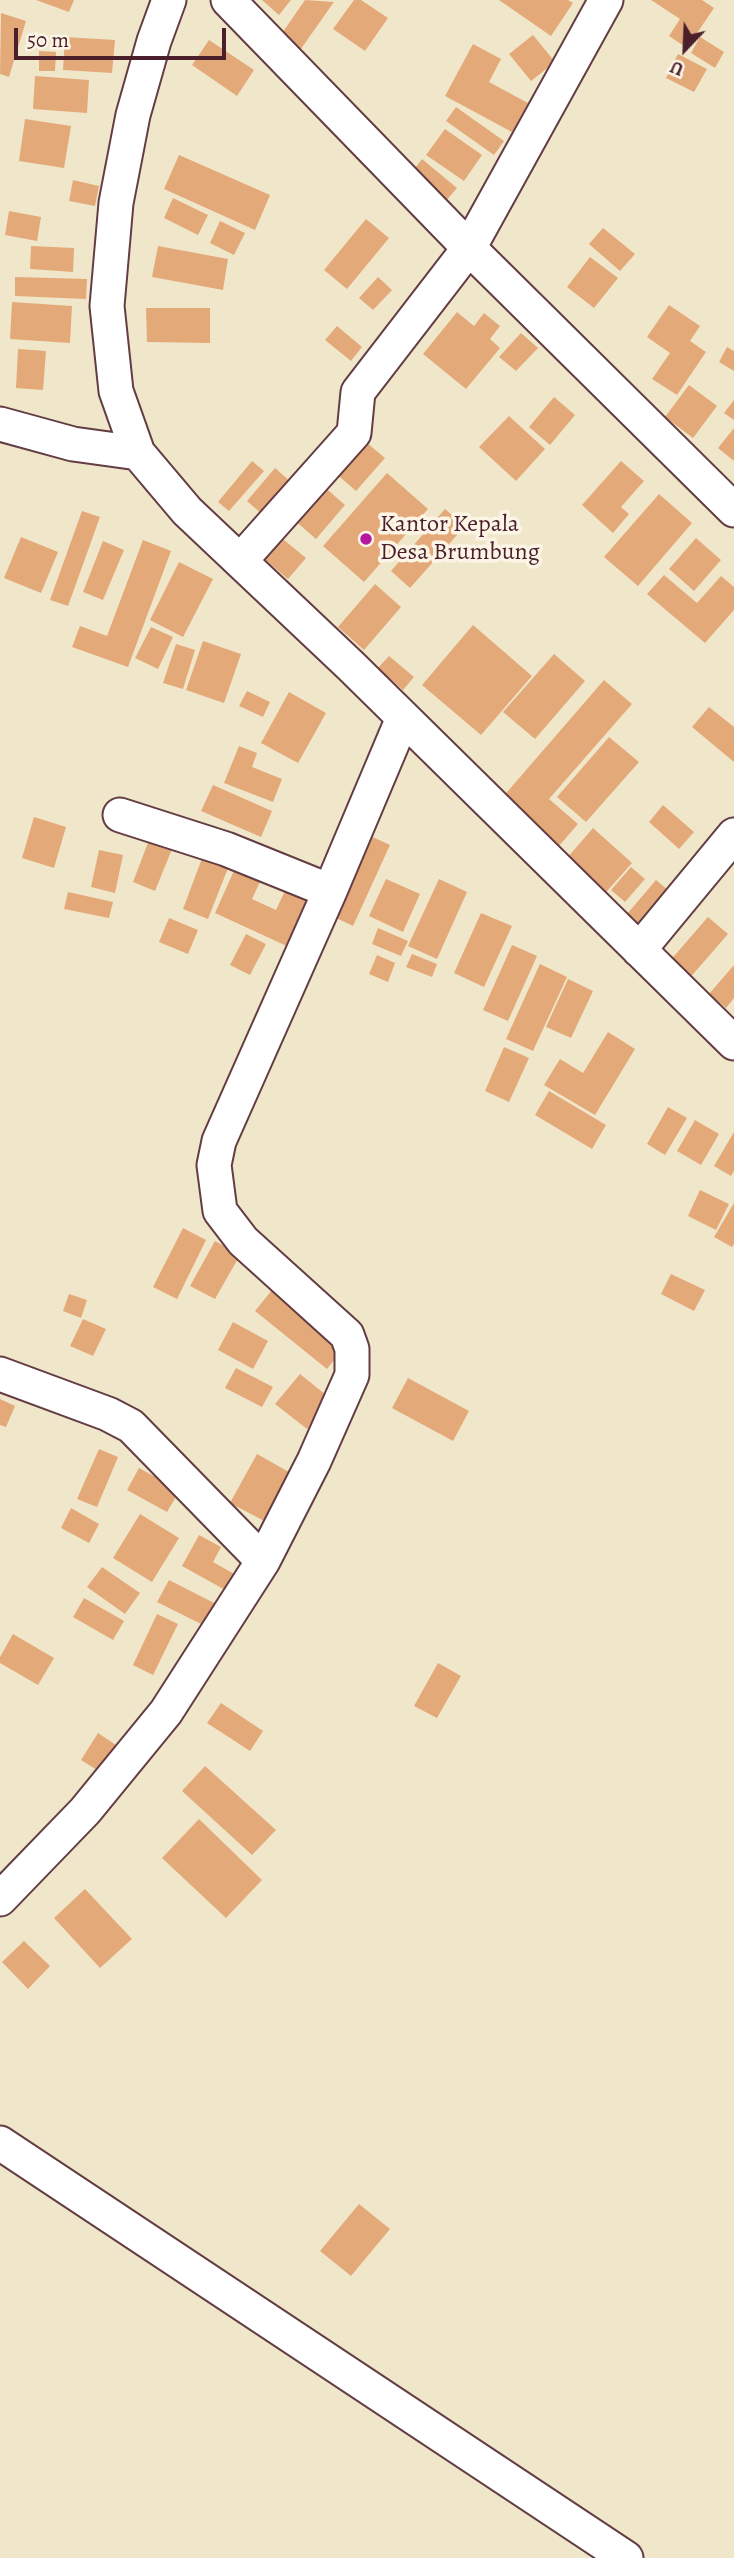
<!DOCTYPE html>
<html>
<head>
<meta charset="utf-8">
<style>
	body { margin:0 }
	#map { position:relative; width:734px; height:2558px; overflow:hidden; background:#f0e7cb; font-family:Alegreya,serif }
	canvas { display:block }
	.north { position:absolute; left:650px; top:14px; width:70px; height:70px; -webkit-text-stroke:5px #fcf5e5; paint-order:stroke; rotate:203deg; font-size:19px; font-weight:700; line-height:28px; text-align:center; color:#4a1f2b }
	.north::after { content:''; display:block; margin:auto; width:24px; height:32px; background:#4a1f2b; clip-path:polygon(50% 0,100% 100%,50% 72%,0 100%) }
	.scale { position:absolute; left:14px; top:28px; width:212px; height:32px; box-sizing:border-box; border:4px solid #4a1f2b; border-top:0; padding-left:9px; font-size:21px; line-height:24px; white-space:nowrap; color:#4a1f2b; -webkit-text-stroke:5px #fcf5e5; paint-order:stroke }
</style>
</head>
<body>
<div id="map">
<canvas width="734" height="2558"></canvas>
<div class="north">U</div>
<div class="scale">50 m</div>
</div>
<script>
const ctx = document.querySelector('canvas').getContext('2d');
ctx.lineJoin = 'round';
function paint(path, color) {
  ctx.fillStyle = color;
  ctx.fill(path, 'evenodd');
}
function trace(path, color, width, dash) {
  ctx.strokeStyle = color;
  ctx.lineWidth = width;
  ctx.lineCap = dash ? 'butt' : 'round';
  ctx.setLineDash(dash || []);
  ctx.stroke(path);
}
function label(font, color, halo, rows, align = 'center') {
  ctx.font = font + ' Alegreya,serif';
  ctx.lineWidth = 7;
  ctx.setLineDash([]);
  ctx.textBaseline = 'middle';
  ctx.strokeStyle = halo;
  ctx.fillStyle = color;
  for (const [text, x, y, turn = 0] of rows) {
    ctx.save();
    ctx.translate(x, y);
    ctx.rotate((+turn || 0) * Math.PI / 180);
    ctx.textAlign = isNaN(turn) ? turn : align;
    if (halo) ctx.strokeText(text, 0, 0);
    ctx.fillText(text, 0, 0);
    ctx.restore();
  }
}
paint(new Path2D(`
	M36,0H74L69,12Z
	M262,0H291L279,15Z
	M305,0L334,2L298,53L278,39Z
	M354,0H361L388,18L365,51L333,29Z
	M499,0H568L573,3L551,36Z
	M651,0H702L714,8L687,48L669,36L680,19Z
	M1,13L26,21L9,77L0,74Z
	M533,35L555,62L531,81L509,54Z
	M65,37L115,40L112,73L63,70Z
	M700,37L724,52L715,68L691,53Z
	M209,40L254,70L237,96L192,65Z
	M473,44L501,59L489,82L528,103L512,132L445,96Z
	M39,51L56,52L55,71H39Z
	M678,54L707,69L694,92L666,78Z
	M35,76L89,80L87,113L33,109Z
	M456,107L504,141L494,155L446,121Z
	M25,119L71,126L64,168L19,161Z
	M445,129L482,155L464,181L426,155Z
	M179,155L270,195L255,230L164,189Z
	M422,159L457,188L446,201L412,172Z
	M73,180L99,186L95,206L69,201Z
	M173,198L208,215L198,235L164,218Z
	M9,211L41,217L37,241L5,235Z
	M366,219L389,238L347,289L324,270Z
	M220,221L245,233L234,255L210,243Z
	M603,228L635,254L620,271L589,244Z
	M31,246L74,248L73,272L30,269Z
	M158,246L228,259L223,290L152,277Z
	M590,257L618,278L594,308L567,287Z
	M15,277L87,279L86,299L15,296Z
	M378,277L392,290L373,310L359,298Z
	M12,302L72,306L70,343L10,339Z
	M669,305L700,326L690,341L706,352L677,395L652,379L670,353L647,337Z
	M146,308H210V343L147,342Z
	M457,312L474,326L484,313L500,326L490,339L500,348L466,389L423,354Z
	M337,326L362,347L351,361L325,340Z
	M521,333L538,348L516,371L499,357Z
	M727,347L734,351V371L719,362Z
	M18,349L46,351L43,390L16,388Z
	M689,385L717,406L693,438L665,417Z
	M554,397L575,415L550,445L529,427Z
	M734,400V420L724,413Z
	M509,416L545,449L516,481L479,447Z
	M734,428V461L718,448Z
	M361,438L385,458L356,491L333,471Z
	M252,461L264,471L229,511L218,502Z
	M621,461L644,481L621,507L629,514L613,533L582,505Z
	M275,468L293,484L264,516L247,501Z
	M387,473L428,509L364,582L323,546Z
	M321,484L345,505L316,539L292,518Z
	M659,494L692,523L638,586L604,557Z
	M445,509L465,526L410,588L391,571Z
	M82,511L100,517L68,606L50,600Z
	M278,535L306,558L288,579L261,556Z
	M21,537L58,552L41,593L4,578Z
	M696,538L721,560L694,591L669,569Z
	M143,540L171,551L128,667L72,647L80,626L107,636Z
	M103,541L124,550L103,600L83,592Z
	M179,562L213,579L183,637L150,620Z
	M664,575L697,603L721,576L734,587V610L705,643L647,594Z
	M375,584L401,607L364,650L338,627Z
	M473,625L532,676L481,735L422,685Z
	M151,627L173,637L158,669L135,658Z
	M203,641L241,654L224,703L186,690Z
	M176,644L195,650L183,689L163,683Z
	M554,654L585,681L535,739L503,712Z
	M389,656L414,677L403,690L378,668Z
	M604,680L632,704L549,799L578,824L552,854L495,806Z
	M247,691L270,702L263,717L239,706Z
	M289,692L326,713L298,763L261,743Z
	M709,707L734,727V762L692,727Z
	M609,737L639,762L586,822L557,797Z
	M239,746L257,753L252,767L282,779L273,802L224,783Z
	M213,785L272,811L261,837L201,811Z
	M663,805L694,832L679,849L649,822Z
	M34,817L66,827L54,868L22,858Z
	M593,828L632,863L600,899L561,865Z
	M364,833L390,845L353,926L328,914Z
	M149,840L172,849L155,891L133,882Z
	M99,850L123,855L115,893L91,887Z
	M204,853L230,863L208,919L183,909Z
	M241,855L267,867L252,899L276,910L291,878L318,890L291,948L215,913Z
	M631,867L645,879L625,902L611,890Z
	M386,879L420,894L403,932L369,916Z
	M439,879L467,892L437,959L408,946Z
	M656,880L674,895L644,929L627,914Z
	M68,892L113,902L109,918L64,909Z
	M481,913L512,926L484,987L454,973Z
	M708,917L728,934L688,980L668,963Z
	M169,918L198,930L188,954L159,942Z
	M378,928L408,941L401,956L372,944Z
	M246,934L266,944L250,975L230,965Z
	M512,945L537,956L508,1021L483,1010Z
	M412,954L437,964L432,977L406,967Z
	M377,955L395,963L388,982L369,974Z
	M540,964L567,977L533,1051L506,1039Z
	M734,965V998L726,1008L709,994Z
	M568,979L593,991L571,1038L546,1027Z
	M608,1032L635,1049L595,1115L544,1085L560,1059L583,1073Z
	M504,1047L529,1058L509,1102L485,1091Z
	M549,1091L606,1125L592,1149L535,1115Z
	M668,1107L687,1118L665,1155L647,1144Z
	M695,1120L719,1134L701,1165L677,1151Z
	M734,1132V1171L731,1176L714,1166Z
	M700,1190L729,1204L716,1230L688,1216Z
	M734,1203V1244L732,1247L714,1237Z
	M183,1228L206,1240L177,1299L153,1287Z
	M215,1241L240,1255L215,1299L190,1286Z
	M671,1274L705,1290L694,1311L661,1294Z
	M272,1290L343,1349L327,1369L255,1311Z
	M69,1294L87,1300L81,1318L63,1311Z
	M83,1319L106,1329L93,1356L70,1346Z
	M233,1322L268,1341L253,1369L218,1350Z
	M236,1368L273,1387L262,1407L225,1388Z
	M300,1374L331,1399L307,1429L275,1404Z
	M408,1378L469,1411L453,1441L392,1408Z
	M0,1399L15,1406L6,1427L0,1425Z
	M99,1449L118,1457L97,1507L77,1499Z
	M257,1454L296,1476L270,1524L230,1503Z
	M139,1468L180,1490L167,1512L127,1490Z
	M71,1508L99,1524L89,1543L61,1528Z
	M140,1514L179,1538L152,1582L113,1558Z
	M199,1535L221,1547L213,1562L236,1575L227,1591L182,1566Z
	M102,1567L140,1593L125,1614L87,1587Z
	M169,1580L220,1606L209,1628L157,1602Z
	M84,1598L124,1621L113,1640L73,1617Z
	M157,1614L178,1624L153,1675L133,1665Z
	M13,1634L54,1658L38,1685L0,1663V1657Z
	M438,1663L461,1676L437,1718L414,1706Z
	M221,1703L263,1731L250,1751L207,1723Z
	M98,1733L122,1749L105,1775L81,1760Z
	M205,1766L276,1830L252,1855L182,1791Z
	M199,1819L262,1880L226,1918L162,1858Z
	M85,1889L132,1939L100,1968L54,1918Z
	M24,1941L50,1966L28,1989L2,1962Z
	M359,2204L390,2229L351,2276L320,2251Z`), '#e4a979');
const minor = new Path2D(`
	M169,0L154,41L133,115L116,203L107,306L116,391L138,453L187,511L351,666L734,1043
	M228,0L469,248L734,510
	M0,424L73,444L138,453
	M240,561L354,433L358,392L469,248L606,0
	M120,815L226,849L330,891
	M639,950L734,835
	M0,1374L108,1414L131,1426L263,1561L166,1712L85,1811L0,1899
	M263,1561L314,1461L352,1375V1349L347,1335L243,1241L220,1211L214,1165L219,1141L330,891L403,718
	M0,2143L626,2558`);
trace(minor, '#633d43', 37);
trace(minor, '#fff', 33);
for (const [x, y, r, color] of [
	[366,539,7,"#b5179e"]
]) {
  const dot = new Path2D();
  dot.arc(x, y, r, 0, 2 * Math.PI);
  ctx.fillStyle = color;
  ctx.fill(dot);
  trace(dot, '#fcf5e5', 2.5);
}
label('24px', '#4a1f2b', '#fcf5e5', [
	["Kantor Kepala",380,525],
	["Desa Brumbung",380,553]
], 'left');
</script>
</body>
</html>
